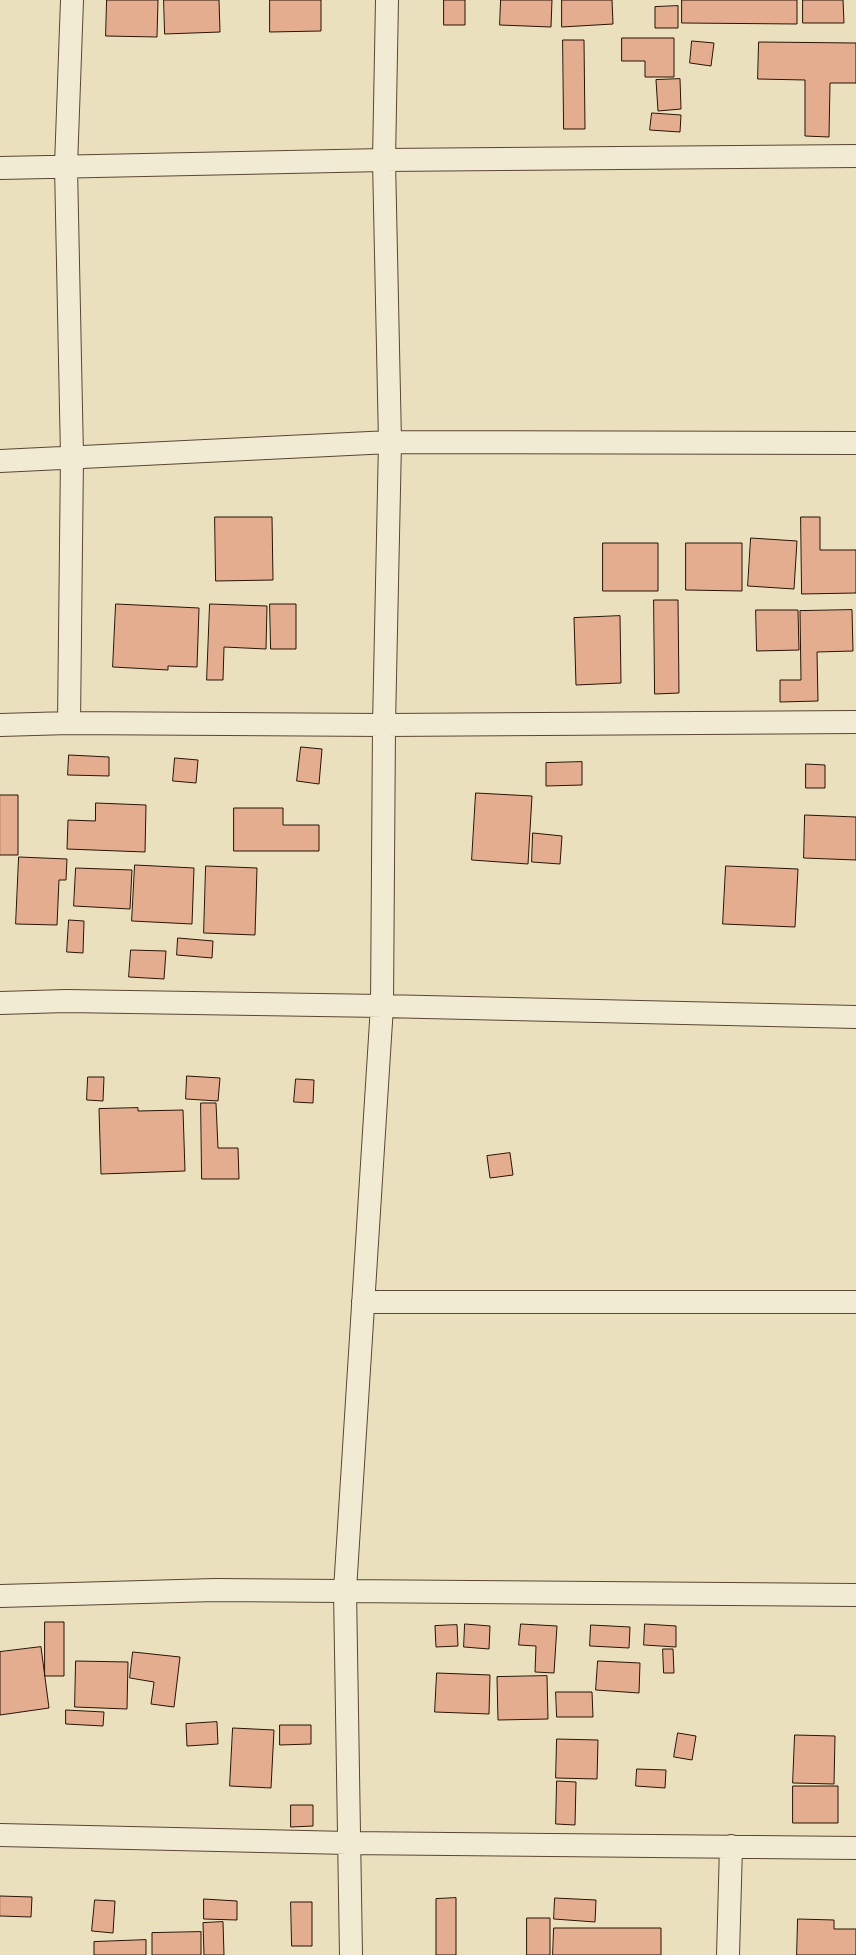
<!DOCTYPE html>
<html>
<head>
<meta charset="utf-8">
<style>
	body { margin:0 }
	canvas { display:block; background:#ebe0bd }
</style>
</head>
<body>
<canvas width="856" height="1955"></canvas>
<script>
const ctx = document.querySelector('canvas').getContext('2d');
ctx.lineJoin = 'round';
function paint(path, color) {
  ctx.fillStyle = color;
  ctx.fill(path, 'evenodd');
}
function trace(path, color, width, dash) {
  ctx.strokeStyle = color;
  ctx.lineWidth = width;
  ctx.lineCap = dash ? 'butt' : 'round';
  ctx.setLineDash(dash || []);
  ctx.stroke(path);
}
const building = new Path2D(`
	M107,0H158L157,37L106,36Z
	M164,0H219L220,32L165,34Z
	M270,0H321V31L270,32Z
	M444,0H465V25H444Z
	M501,0H552L551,27L500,25Z
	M562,0H612L613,24L562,27Z
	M682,0H797V24L682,23Z
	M803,0H843L844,23H803Z
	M678,6V28H655V7Z
	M622,38H674V77H645V61H622Z
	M563,40H584L585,129H564Z
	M692,41L714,43L711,66L690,63Z
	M759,42L856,43V83H830L829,137L805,136V80L758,79Z
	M680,79L681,109L658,111L656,80Z
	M652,113L681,115L680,132L650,130Z
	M215,517H272L273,580L216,581Z
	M801,517H820V550H856V593L802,594Z
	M751,538L797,541L794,589L748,586Z
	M603,543H658V591H603Z
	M686,543H742V591L686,590Z
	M654,600H678L679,693L655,694Z
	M116,604L199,608L197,667L168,666V670L113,667Z
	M210,604L267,606L266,649L224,647L223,680H207Z
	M270,604H296V649H271Z
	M756,610H798L799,650L757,651Z
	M852,610L853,651L817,652L818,701L780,702V680H801L800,611Z
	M620,616L621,683L576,685L574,618Z
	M301,747L322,749L319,784L297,781Z
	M69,755L109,757V776L68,775Z
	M175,758L198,760L196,783L173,781Z
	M582,762V785L546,786V763Z
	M806,764L825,765V788H806Z
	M476,793L532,796L528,864L472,860Z
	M0,795H18V855H0Z
	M96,803L146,805L145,852L67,849L68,820L95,821Z
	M234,808H283V825H319V851H234Z
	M805,815L856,817V860L804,858Z
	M533,833L562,836L560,864L532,862Z
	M19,857L67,859L66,880H59L57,925L16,924Z
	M135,865L194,868L192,924L132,921Z
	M206,866L257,868L255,935L204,933Z
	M726,866L798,869L795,927L723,924Z
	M76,868L132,870L130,909L74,906Z
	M69,920L84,921L83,953L67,952Z
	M178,938L213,941L212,958L177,955Z
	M131,950L166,951L164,979L129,977Z
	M187,1076L220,1078L218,1101L186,1099Z
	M88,1077H104L103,1101L87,1100Z
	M296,1079L314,1080L313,1103L294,1102Z
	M201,1103H216L218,1148H238L239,1179H202Z
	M138,1108V1111L183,1110L185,1171L101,1174L99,1109Z
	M510,1153L513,1175L490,1178L487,1156Z
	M45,1622H64V1676H45Z
	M465,1624L490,1626L489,1649L464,1647Z
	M521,1624L557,1626L554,1673L535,1672L536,1646L519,1645Z
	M645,1624L676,1626V1647L644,1645Z
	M457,1625L458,1646L436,1647L435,1626Z
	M591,1625L630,1627L629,1648L590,1646Z
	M41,1647L49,1708L0,1715V1652Z
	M663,1649H673L674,1673H664Z
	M133,1652L180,1657L174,1707L151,1704L154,1682L130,1678Z
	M76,1661L128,1662L127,1709L75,1707Z
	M598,1661L640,1663L639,1693L596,1690Z
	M437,1673L490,1675L489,1714L435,1712Z
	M547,1676L548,1719L498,1720L497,1677Z
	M556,1692H592L593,1717H557Z
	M66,1710L104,1712L103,1726L66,1724Z
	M217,1722L218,1744L187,1746L186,1724Z
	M280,1725H311V1744L280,1745Z
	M233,1728L274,1730L271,1788L230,1786Z
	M678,1733L696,1736L692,1760L674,1757Z
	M795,1735L835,1736L834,1784L793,1783Z
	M557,1739L598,1740L597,1779L556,1778Z
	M637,1769L666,1770L665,1788L636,1786Z
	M557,1781L576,1782L575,1825L556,1824Z
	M793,1786H838V1823H793Z
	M291,1805H313V1826L291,1827Z
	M0,1896L32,1897L31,1917L0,1916Z
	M456,1898V1955H436V1899Z
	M555,1898L596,1900L595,1922L554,1919Z
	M204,1899L237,1901V1920L204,1919Z
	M95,1900L115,1901L113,1933L92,1931Z
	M291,1902H312V1946H292Z
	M527,1918H550V1955H527Z
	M798,1919L834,1920V1929H856V1955H797Z
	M223,1922L224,1955H204L203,1923Z
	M554,1928H661V1955H553Z
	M201,1932V1955H152V1933Z
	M146,1940V1955H94V1942Z`);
paint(building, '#e5ad90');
trace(building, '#291305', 1);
const street = new Path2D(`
	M0,168L384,160L856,156
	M0,461L390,442L856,443
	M69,723L72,457L66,166L72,0
	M0,725L69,723L384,725L856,722
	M0,1003L66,1001L382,1006L856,1017
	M363,1302H856
	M0,1596L215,1590L856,1595
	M0,1835L348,1843L856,1848
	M351,1955L345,1590L382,1006L384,725L390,442L384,160L387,0
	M728,1955L731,1846`);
trace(street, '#5a4633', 24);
trace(street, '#f2ebd4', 22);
</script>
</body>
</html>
